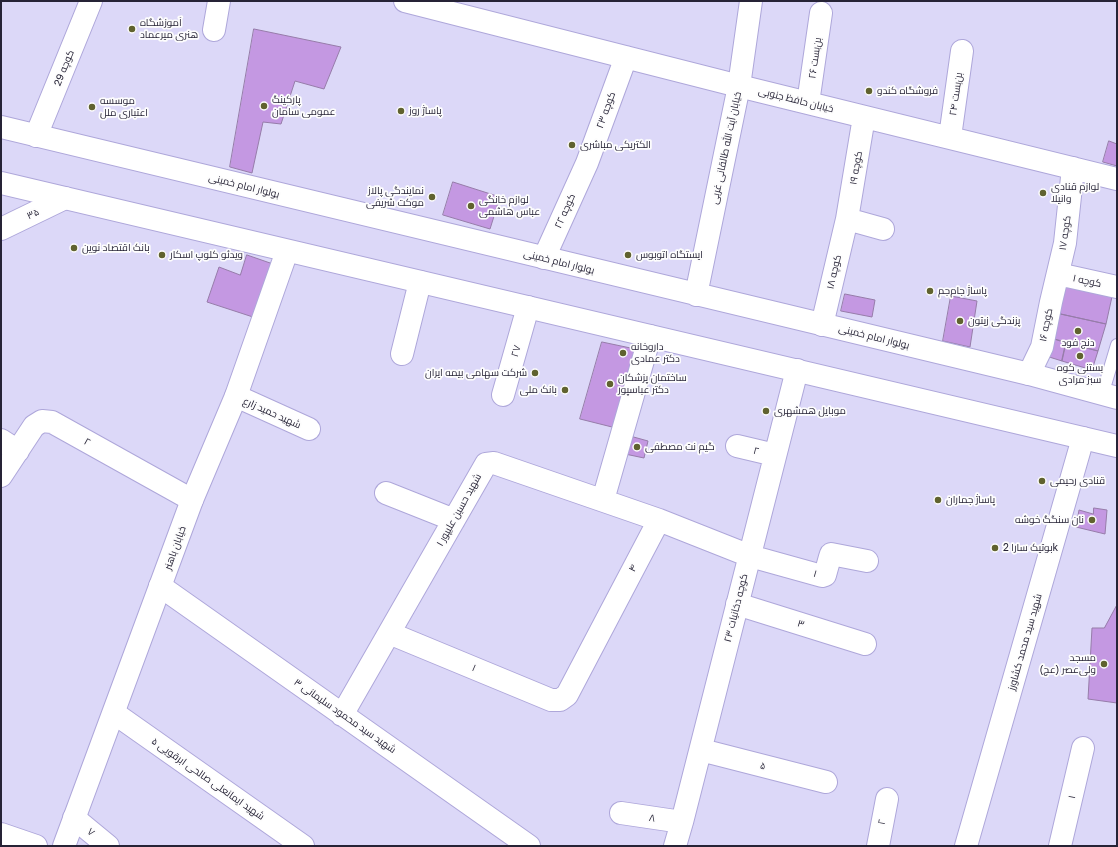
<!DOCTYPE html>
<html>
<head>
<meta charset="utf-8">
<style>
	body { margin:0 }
	#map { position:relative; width:1118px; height:847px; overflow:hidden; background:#dcd8f8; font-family:"Golos Text",sans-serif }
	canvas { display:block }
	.frame { position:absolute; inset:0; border:2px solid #262336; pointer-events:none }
</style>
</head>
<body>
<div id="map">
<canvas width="1118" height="847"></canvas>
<div class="frame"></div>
</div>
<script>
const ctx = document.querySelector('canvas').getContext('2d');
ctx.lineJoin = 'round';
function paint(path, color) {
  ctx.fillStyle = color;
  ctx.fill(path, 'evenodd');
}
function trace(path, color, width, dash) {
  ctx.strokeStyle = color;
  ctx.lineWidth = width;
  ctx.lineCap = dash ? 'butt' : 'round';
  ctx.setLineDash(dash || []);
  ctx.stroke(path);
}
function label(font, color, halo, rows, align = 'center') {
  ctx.font = font + ' "Golos Text",Cairo,sans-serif';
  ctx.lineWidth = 3.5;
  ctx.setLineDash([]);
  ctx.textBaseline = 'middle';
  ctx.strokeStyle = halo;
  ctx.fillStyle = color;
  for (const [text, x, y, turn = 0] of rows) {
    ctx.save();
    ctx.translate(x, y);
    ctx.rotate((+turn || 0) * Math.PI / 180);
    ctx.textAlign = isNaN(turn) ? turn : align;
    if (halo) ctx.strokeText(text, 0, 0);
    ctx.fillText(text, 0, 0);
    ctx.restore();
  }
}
const building = new Path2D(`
	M254,29L341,47L324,89L295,81L281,124L263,122L252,173L230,167Z
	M1109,141L1117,144V166L1103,162Z
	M453,182L500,197L490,229L443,215Z
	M247,255L273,264L256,318L207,302L219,267L240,275Z
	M1063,281L1113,292L1106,324L1056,313Z
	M845,294L875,300L872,317L841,311Z
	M951,296L977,301L970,347L943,341Z
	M1056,313L1106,324L1098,351L1051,338Z
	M1051,338L1066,343L1062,361L1046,356Z
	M602,342L640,350L616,428L580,419Z
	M1066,343L1098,351L1092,370L1062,361Z
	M630,436L648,441L644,458L625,454Z
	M1094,508L1107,510L1105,534L1076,527L1079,510L1093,514Z
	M1117,605V703L1088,699L1092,628H1104Z`);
paint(building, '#c498e2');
trace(building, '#967ca9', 1);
const lane = new Path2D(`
	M1102,395L1117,345`);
const street = new Path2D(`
	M405,1L739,86L1117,179
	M214,30L219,1
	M808,103L821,13
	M36,136L91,1
	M950,137L962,51
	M847,219L883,229
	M1,229L65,198
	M544,258L587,163L626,57
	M1058,274L1117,287
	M822,325L847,219L864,117
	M402,354L420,282
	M1029,374L1042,347L1051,302L1065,243L1073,168
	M503,395L528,307
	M236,396L309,429
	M1,440L18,451
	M737,446L775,455
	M1,476L34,426L42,421L52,422L192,500
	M386,493L454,520
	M603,500L650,336
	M160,586L529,846
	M737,604L865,644
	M389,633L551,700H560L567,695L659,520L750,556L822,576L825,575L830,557L831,554L867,561
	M114,713L303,846
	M342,715L486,464L494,463L659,520
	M701,750L826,782
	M621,813L682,822
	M74,818L108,846
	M1,834L36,846
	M675,846L682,822L797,370
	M878,846L887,799
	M966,846L1083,438
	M1060,846L1083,748`);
const secondary = new Path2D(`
	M1,127L1029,374L1117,398
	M1,183L1117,446
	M696,295L739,86L751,1
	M64,846L192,500L236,396L287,251`);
trace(lane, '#aea7da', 14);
trace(street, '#aea7da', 24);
trace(secondary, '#aea7da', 24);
trace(lane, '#fff', 12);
trace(street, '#fff', 22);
trace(secondary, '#fff', 22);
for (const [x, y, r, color] of [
	[132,29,4,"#60622f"],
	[869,91,4,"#60622f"],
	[264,106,4,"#60622f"],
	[92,107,4,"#60622f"],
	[401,111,4,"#60622f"],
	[572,145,4,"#60622f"],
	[1043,193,4,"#60622f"],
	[432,197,4,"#60622f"],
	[471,206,4,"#60622f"],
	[74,248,4,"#60622f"],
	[162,255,4,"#60622f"],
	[628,255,4,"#60622f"],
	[930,291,4,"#60622f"],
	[960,321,4,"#60622f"],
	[1078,331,4,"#60622f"],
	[623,353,4,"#60622f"],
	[1080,356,4,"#60622f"],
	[535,373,4,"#60622f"],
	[610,384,4,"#60622f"],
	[565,390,4,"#60622f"],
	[766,411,4,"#60622f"],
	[637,447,4,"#60622f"],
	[1042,481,4,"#60622f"],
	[938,500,4,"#60622f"],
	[1092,520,4,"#60622f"],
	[995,548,4,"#60622f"],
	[1104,664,4,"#60622f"]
]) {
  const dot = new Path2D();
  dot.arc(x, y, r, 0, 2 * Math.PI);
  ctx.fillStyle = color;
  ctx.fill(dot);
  trace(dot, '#fdfdfd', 1.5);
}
label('10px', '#262336', '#fdfdfd', [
	["آموزشگاه",140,23],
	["هنری میرعماد",140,35],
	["فروشگاه کندو",877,91],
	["پارکینگ",272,100],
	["عمومی سامان",272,112],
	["موسسه",100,101],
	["اعتباری ملل",100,113],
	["پاساژ روز",409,111],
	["الکتریکی مباشری",580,145],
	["لوازم قنادی",1051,187],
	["وانیلا",1051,199],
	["نمایندگی پالاز",424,191,"right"],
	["موکت شریفی",424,203,"right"],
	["لوازم خانگی",479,200],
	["عباس هاشمی",479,212],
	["بانک اقتصاد نوین",82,248],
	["ویدئو کلوپ اسکار",170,255],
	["ایستگاه اتوبوس",636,255],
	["پاساژ جام‌جم",938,291],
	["پزندگی زیتون",968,321],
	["دنج فود",1078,343,"center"],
	["داروخانه",631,347],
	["دکتر عمادی",631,359],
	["بستنی کوه",1080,368,"center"],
	["سبز مرادی",1080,380,"center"],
	["شرکت سهامی بیمه ایران",527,373,"right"],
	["ساختمان پزشکان",618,378],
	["دکتر عباسپور",618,390],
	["بانک ملی",557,390,"right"],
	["موبایل همشهری",774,411],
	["گیم نت مصطفی",645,447],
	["قنادی رحیمی",1050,481],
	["پاساژ جماران",946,500],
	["نان سنگگ خوشه",1084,520,"right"],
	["بوتیک سارا 2k",1003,548],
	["مسجد",1096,658,"right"],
	["ولی‌عصر (عج)",1096,670,"right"]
], 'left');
label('10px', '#262336', '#fdfdfd', [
	["بن‌بست ۲۶",815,58,-82],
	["کوچه 29",64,68,-68],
	["بن‌بست ۲۴",956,94,-82],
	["خیابان حافظ جنوبی",796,100,14],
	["کوچه ۲۳",606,110,-70],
	["خیابان آیت الله طالقانی غربی",726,148,-78],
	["کوچه ۱۹",856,168,-80],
	["بولوار امام خمینی",244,186,14],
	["کوچه ۲۲",565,211,-66],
	["۳۵",33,214,-25],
	["کوچه ۱۷",1065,233,-82],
	["بولوار امام خمینی",559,262,14],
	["کوچه ۱۸",834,272,-77],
	["کوچه ۱",1087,281,12],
	["کوچه ۱۶",1046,325,-79],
	["بولوار امام خمینی",874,337,14],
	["۲۷",516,351,-74],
	["شهید حمید زارع",272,413,24],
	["۲",87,442,29],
	["۲",756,451,14],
	["شهید حسین علیپور ۱",459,510,-61],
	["خیابان باهنر",175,548,-70],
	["۴",633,568,-62],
	["۱",815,574,16],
	["کوچه دخانیات ۲۳",736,608,-76],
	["۳",801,624,17],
	["شهید سید محمد کشاورز",1025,642,-74],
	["۱",474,668,23],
	["شهید سید محمود سلیمانی ۳",345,716,35],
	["۵",763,766,15],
	["شهید ایمانعلی صالحی ابرقویی ۵",208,779,35],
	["۱",1072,797,-77],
	["۸",652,818,9],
	["۲",882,822,-79],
	["۷",91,832,40]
]);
</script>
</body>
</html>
